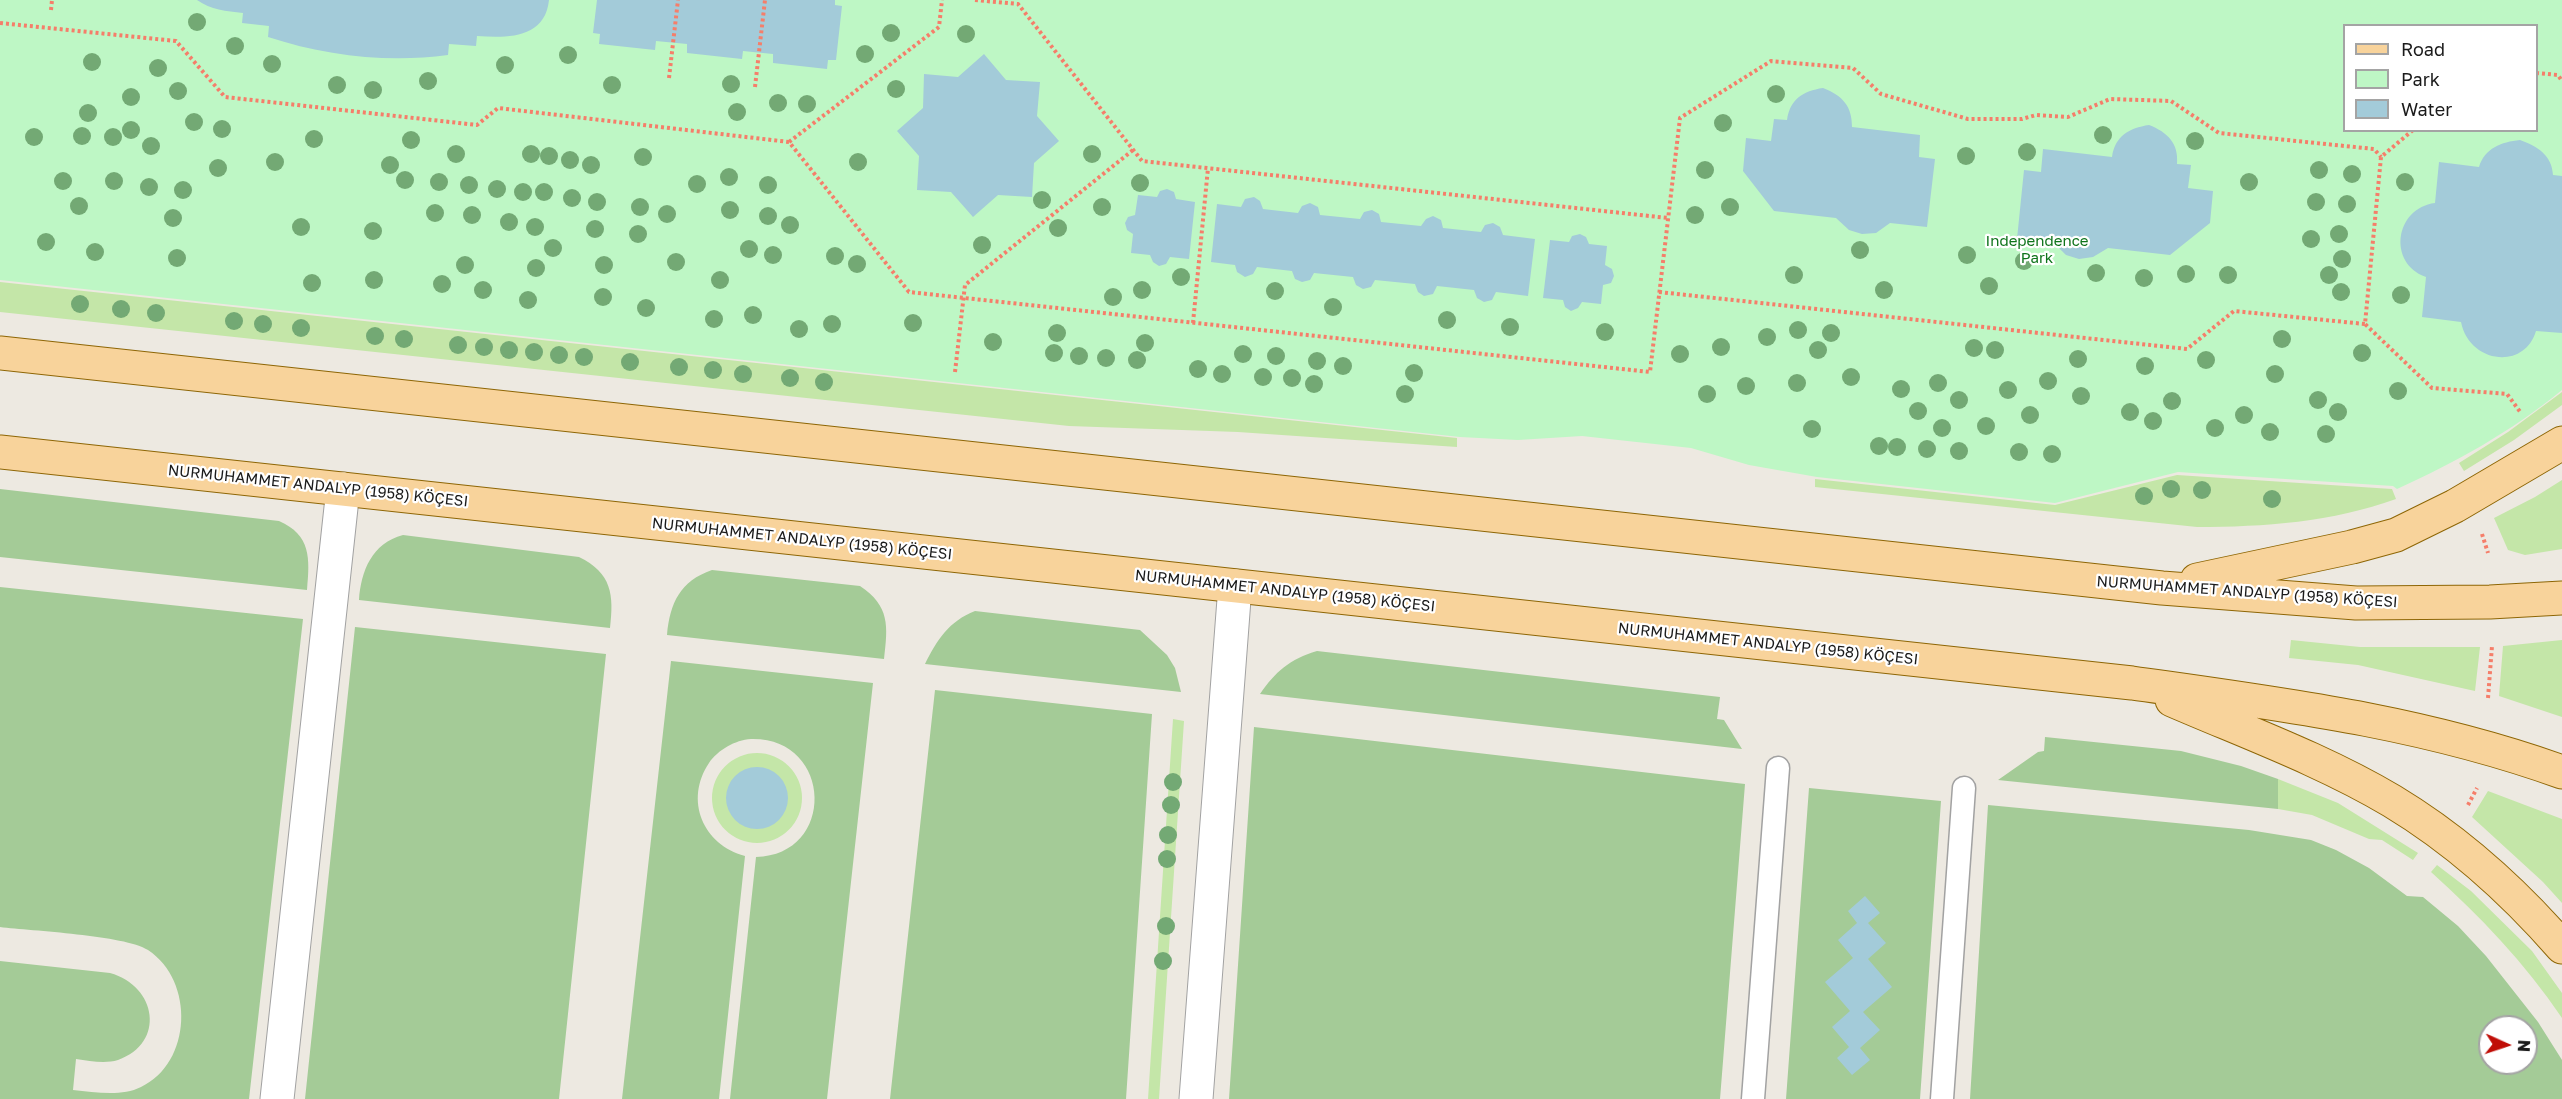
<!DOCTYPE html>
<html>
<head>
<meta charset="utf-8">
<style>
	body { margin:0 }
	#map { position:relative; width:2562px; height:1099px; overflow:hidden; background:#ede9e1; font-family:"Golos Text",sans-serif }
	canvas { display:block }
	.legend { position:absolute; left:2343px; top:24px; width:195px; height:108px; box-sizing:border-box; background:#fff; border:2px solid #a4a4a4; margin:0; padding:8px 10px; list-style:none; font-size:18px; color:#1b1b1b }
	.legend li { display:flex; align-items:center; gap:12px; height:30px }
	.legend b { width:30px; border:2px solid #a4a4a4 }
	.north { position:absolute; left:2478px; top:1015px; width:60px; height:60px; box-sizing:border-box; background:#fff; border:2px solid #a4a4a4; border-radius:50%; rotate:93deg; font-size:16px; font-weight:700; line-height:24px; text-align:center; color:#1b1b1b }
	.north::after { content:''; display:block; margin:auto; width:21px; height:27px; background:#c00e07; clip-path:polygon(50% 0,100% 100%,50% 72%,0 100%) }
</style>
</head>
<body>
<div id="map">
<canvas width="2562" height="1099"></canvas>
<ul class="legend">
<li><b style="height:8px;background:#f8d39b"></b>Road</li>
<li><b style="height:16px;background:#bef7c5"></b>Park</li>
<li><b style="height:16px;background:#a3cbd9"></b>Water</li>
</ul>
<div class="north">N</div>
</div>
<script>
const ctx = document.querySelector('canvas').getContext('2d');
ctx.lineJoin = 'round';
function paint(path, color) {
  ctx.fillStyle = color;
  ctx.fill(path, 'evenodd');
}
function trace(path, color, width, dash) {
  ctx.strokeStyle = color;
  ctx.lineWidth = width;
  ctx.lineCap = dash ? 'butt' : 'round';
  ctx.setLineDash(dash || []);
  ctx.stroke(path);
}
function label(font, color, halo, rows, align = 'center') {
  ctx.font = font + ' "Golos Text",sans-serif';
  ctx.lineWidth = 4.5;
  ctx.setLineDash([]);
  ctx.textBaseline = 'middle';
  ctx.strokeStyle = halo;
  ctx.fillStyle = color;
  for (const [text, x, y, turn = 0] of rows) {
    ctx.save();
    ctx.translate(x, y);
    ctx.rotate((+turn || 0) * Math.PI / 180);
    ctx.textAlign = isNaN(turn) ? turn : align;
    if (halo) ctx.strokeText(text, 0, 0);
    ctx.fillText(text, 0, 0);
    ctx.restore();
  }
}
paint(new Path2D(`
	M0,282L1457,438V447L1238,432L1069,426L0,312Z
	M2562,392V405L2514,440L2464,471L2459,463L2508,432Z
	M2177,475L2392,489L2396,499C2333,522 2264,527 2197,527L1815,487V479L2055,505Z
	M2562,480V549L2525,555L2508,550L2494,518L2535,497Z
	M2291,640L2360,647H2480L2475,691L2358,665L2289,658Z
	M2562,640V717L2499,696L2503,646Z
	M1173,719L1184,721L1159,1099H1148Z
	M712 798a45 45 0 1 1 90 0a45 45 0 1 1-90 0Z
	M2278,779L2338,803L2418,853L2413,860L2382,840L2369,839L2312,815L2278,809Z
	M2488,791L2562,819V903L2543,882L2472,817Z
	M2437,865L2471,891L2532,951L2562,993V1018C2525,963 2480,916 2431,872Z`), '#c4e6a8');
paint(new Path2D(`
	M0,489L279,521C311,535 310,558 307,590L0,557Z
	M403,535L579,557C612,573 614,595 610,628L359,600C361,571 372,543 403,535Z
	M712,570L860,586C890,606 888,626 884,659L667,635C670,603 680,581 712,570Z
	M0,587L303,619L249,1099H0V961L110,973C157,986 166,1043 118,1060C105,1064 90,1061 76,1059L73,1090C95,1092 121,1097 141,1087C192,1063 195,981 148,950C124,935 32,931 0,927Z
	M975,611L1140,630L1167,655L1175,668L1181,692L925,664C937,640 949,621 975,611Z
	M355,627L606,654L559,1099H305Z
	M1317,651L1720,697L1717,719L1724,720L1742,749L1260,694C1275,672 1290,659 1317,651Z
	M671,661L873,683L827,1099H730L756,857C837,855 833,737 751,739C735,740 718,750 709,763C684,800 703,845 745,856L719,1099H622Z
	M935,690L1152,714L1126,1099H890Z
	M1254,727L1745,784L1720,1099H1229Z
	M2045,737L2181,751L2241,766L2278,779V809L1998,780L2038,752L2044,751Z
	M1809,788L1941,801L1920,1099H1786Z
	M1988,805L2249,830L2311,840L2336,850L2369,868L2407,896L2423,897L2458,926L2486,956L2538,1022L2562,1060V1099H1970ZM2490,1027H2526V1063H2490Z`), '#a4cb97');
paint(new Path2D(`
	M0,0H2562V390C2509,433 2458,461 2397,489L2393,486L2178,472L2055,503L1817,477L1749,465L1691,448L1582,436L1518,440L1460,437L0,280ZM2344,26H2536V130H2344Z`), '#bef7c5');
paint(new Path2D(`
	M197,0H549C545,39 507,38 477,36L476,46L449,44L448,55C388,63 326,56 268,37L269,26L242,23L243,13C226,11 211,10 197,0Z
	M597,0H835V5L842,6L836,60H828L827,69L773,63V54L743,51L742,59L687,53V44L656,41L655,50L599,44L600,34L593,33Z
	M984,54L1006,80L1040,82L1037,116L1059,141L1034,163L1032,197L998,195L973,217L951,192L917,190L919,156L897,131L923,108L924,74L958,77Z
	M1823,88C1843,96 1852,106 1852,127L1920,135L1919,157L1935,159L1927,227L1890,223L1876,233L1862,234L1849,230L1836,218L1774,211L1743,171L1746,138L1771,141L1774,119L1787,120C1790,99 1803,91 1823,88Z
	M2149,125C2167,132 2179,143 2177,164L2191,165L2188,188L2213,191L2210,223L2170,255L2108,248L2093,257L2079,259L2066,255L2054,243L2017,239L2024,170L2041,172L2043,149L2112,157C2115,136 2129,128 2149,125Z
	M2520,140C2537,146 2552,155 2553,175L2562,176V333L2536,331C2524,371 2469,363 2461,322L2422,317L2426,277C2387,263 2395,208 2435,203L2439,162L2479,167C2485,148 2501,142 2520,140Z
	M1167,189L1174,192L1176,199L1195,202L1189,259L1170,257L1166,264L1159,266L1153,262L1150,255L1131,253L1133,234L1127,230L1125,223L1128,217L1135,215L1138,195L1157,197L1160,191Z
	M1254,197L1260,201L1263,209L1298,213L1302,206L1310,203L1318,207L1320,215L1360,219L1364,212L1372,210L1379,214L1381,222L1421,226L1426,219L1433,216L1441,220L1443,228L1481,232L1485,225L1493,223L1500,227L1503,235L1535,239L1528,296L1496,292L1492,300L1484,302L1477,298L1474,290L1437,286L1433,294L1424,296L1418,292L1415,284L1375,280L1371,287L1363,289L1356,285L1353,277L1314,273L1310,280L1302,282L1295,279L1292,271L1257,267L1253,274L1245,277L1237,272L1235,265L1211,262L1217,204L1241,207L1245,199Z
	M1580,234L1586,237L1589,244L1607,246L1605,265L1612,269L1614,276L1611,283L1603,285L1601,304L1582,302L1578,308L1571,311L1565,307L1563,300L1543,298L1550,240L1569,242L1572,236Z
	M726 798a31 31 0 1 1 62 0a31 31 0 1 1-62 0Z
	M1865,896L1880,913L1868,923L1886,943L1868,959L1892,987L1863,1012L1880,1030L1860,1048L1870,1060L1852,1075L1837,1058L1849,1047L1832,1027L1850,1011L1825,982L1853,958L1838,940L1857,923L1848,911Z`), '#a3cbd9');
const lane = new Path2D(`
	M1753,1099L1778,768
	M1942,1099L1964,788`);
const street = new Path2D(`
	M277,1099L343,489
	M1196,1099L1235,586`);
const primary = new Path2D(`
	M0,353L2162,588L2356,603L2490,602L2562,598
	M0,452L2132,683C2280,704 2420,721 2562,772
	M2197,580L2352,547L2396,535L2455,506L2562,443
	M2172,700C2246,732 2323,760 2392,801C2455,839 2514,892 2562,947`);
trace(lane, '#a2a2a2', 25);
trace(street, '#a2a2a2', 35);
trace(primary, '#8e6605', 35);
trace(new Path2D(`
	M975,0L1018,4L1142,161L1668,218
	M51,10L52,0
	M0,23L176,41L225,97L477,125L498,108L789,142L909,292L1650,372L1680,118L1771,61L1853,68L1881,94L1968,119H2022L2036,115L2068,117L2110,99L2171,101L2219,133L2374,149L2381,157
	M2536,73L2558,75L2562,81
	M669,78L678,0
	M755,87L765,0
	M2413,130L2381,157L2365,324L2432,388L2507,394L2521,413
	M789,142L939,27L942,0
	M1659,292L2187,349L2234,311L2365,324
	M1193,323L1208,168
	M955,372L965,285L1133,150
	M2482,534L2488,553
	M2488,698L2492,646
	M2468,805L2477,788`), '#f57e6a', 4, [3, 3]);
trace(lane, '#fff', 22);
trace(street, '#fff', 33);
trace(primary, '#f8d39b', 33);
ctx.fillStyle = '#73a974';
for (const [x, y] of [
	[197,22],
	[891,33],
	[966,34],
	[235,46],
	[865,54],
	[568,55],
	[92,62],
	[272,64],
	[505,65],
	[158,68],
	[428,81],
	[731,84],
	[337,85],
	[612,85],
	[896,89],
	[373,90],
	[178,91],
	[1776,94],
	[131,97],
	[778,103],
	[807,104],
	[737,112],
	[88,113],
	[194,122],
	[1723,123],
	[222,129],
	[131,130],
	[2103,135],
	[82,136],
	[34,137],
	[113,137],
	[314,139],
	[411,140],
	[2195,141],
	[151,146],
	[2027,152],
	[456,154],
	[531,154],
	[1092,154],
	[549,156],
	[1966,156],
	[643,157],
	[570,160],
	[275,162],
	[858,162],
	[390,165],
	[591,165],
	[218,168],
	[1705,170],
	[2319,170],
	[2352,174],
	[729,177],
	[405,180],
	[63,181],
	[114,181],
	[439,182],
	[2249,182],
	[2405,182],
	[1140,183],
	[697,184],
	[469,185],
	[768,185],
	[149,187],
	[497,189],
	[183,190],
	[523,192],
	[544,192],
	[572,198],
	[1042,200],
	[597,202],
	[2316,202],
	[2347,204],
	[79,206],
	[640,207],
	[1102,207],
	[1730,207],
	[730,210],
	[435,213],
	[667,214],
	[472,215],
	[1695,215],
	[768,216],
	[173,218],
	[509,222],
	[790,225],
	[301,227],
	[535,227],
	[1058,228],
	[595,229],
	[373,231],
	[638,234],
	[2339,234],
	[2311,239],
	[46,242],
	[982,245],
	[553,248],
	[749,249],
	[1860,250],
	[95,252],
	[773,255],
	[1967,255],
	[835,256],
	[177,258],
	[2342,259],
	[2024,261],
	[676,262],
	[857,264],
	[465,265],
	[604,265],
	[536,268],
	[2096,273],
	[2186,274],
	[1794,275],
	[2228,275],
	[2329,275],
	[1181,277],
	[2144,278],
	[374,280],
	[720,280],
	[312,283],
	[442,284],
	[1989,286],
	[483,290],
	[1142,290],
	[1884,290],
	[1275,291],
	[2341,292],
	[2401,295],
	[603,297],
	[1113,297],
	[528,300],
	[80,304],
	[1333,307],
	[646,308],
	[121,309],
	[156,313],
	[753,315],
	[714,319],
	[1447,320],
	[234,321],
	[913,323],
	[263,324],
	[832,324],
	[1510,327],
	[301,328],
	[799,329],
	[1798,330],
	[1605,332],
	[1057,333],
	[1831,333],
	[375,336],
	[1767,337],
	[404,339],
	[2282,339],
	[993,342],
	[1145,343],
	[458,345],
	[484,347],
	[1721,347],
	[1974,348],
	[509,350],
	[1818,350],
	[1995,350],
	[534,352],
	[1054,353],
	[2362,353],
	[1243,354],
	[1680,354],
	[559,355],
	[1079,356],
	[1276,356],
	[584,357],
	[1106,358],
	[2078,359],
	[1137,360],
	[2206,360],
	[1317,361],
	[630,362],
	[1343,366],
	[2145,366],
	[679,367],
	[1198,369],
	[713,370],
	[1414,373],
	[743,374],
	[1222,374],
	[2275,374],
	[1263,377],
	[1851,377],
	[790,378],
	[1292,378],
	[2048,381],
	[824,382],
	[1797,383],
	[1938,383],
	[1314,384],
	[1746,386],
	[1901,389],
	[2008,390],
	[2398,391],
	[1405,394],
	[1707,394],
	[2081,396],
	[1959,400],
	[2318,400],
	[2172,401],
	[1918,411],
	[2130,412],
	[2338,412],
	[2030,415],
	[2244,415],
	[2153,421],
	[1986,426],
	[1942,428],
	[2215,428],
	[1812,429],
	[2270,432],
	[2326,434],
	[1879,446],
	[1897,447],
	[1927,449],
	[1959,451],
	[2019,452],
	[2052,454],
	[2171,489],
	[2202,490],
	[2144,496],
	[2272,499],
	[1173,782],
	[1171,805],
	[1168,835],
	[1167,859],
	[1166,926],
	[1163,961]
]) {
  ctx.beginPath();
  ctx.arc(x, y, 9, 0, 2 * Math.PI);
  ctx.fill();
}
label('15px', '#0f741b', '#fff', [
	["Independence",2037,241],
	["Park",2037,258]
]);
label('15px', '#1b1b1b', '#fff', [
	["NURMUHAMMET ANDALYP (1958) KÖÇESI",318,486,6],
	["NURMUHAMMET ANDALYP (1958) KÖÇESI",802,539,6],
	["NURMUHAMMET ANDALYP (1958) KÖÇESI",1285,591,6],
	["NURMUHAMMET ANDALYP (1958) KÖÇESI",2247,592,4],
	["NURMUHAMMET ANDALYP (1958) KÖÇESI",1768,644,6]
]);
</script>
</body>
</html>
